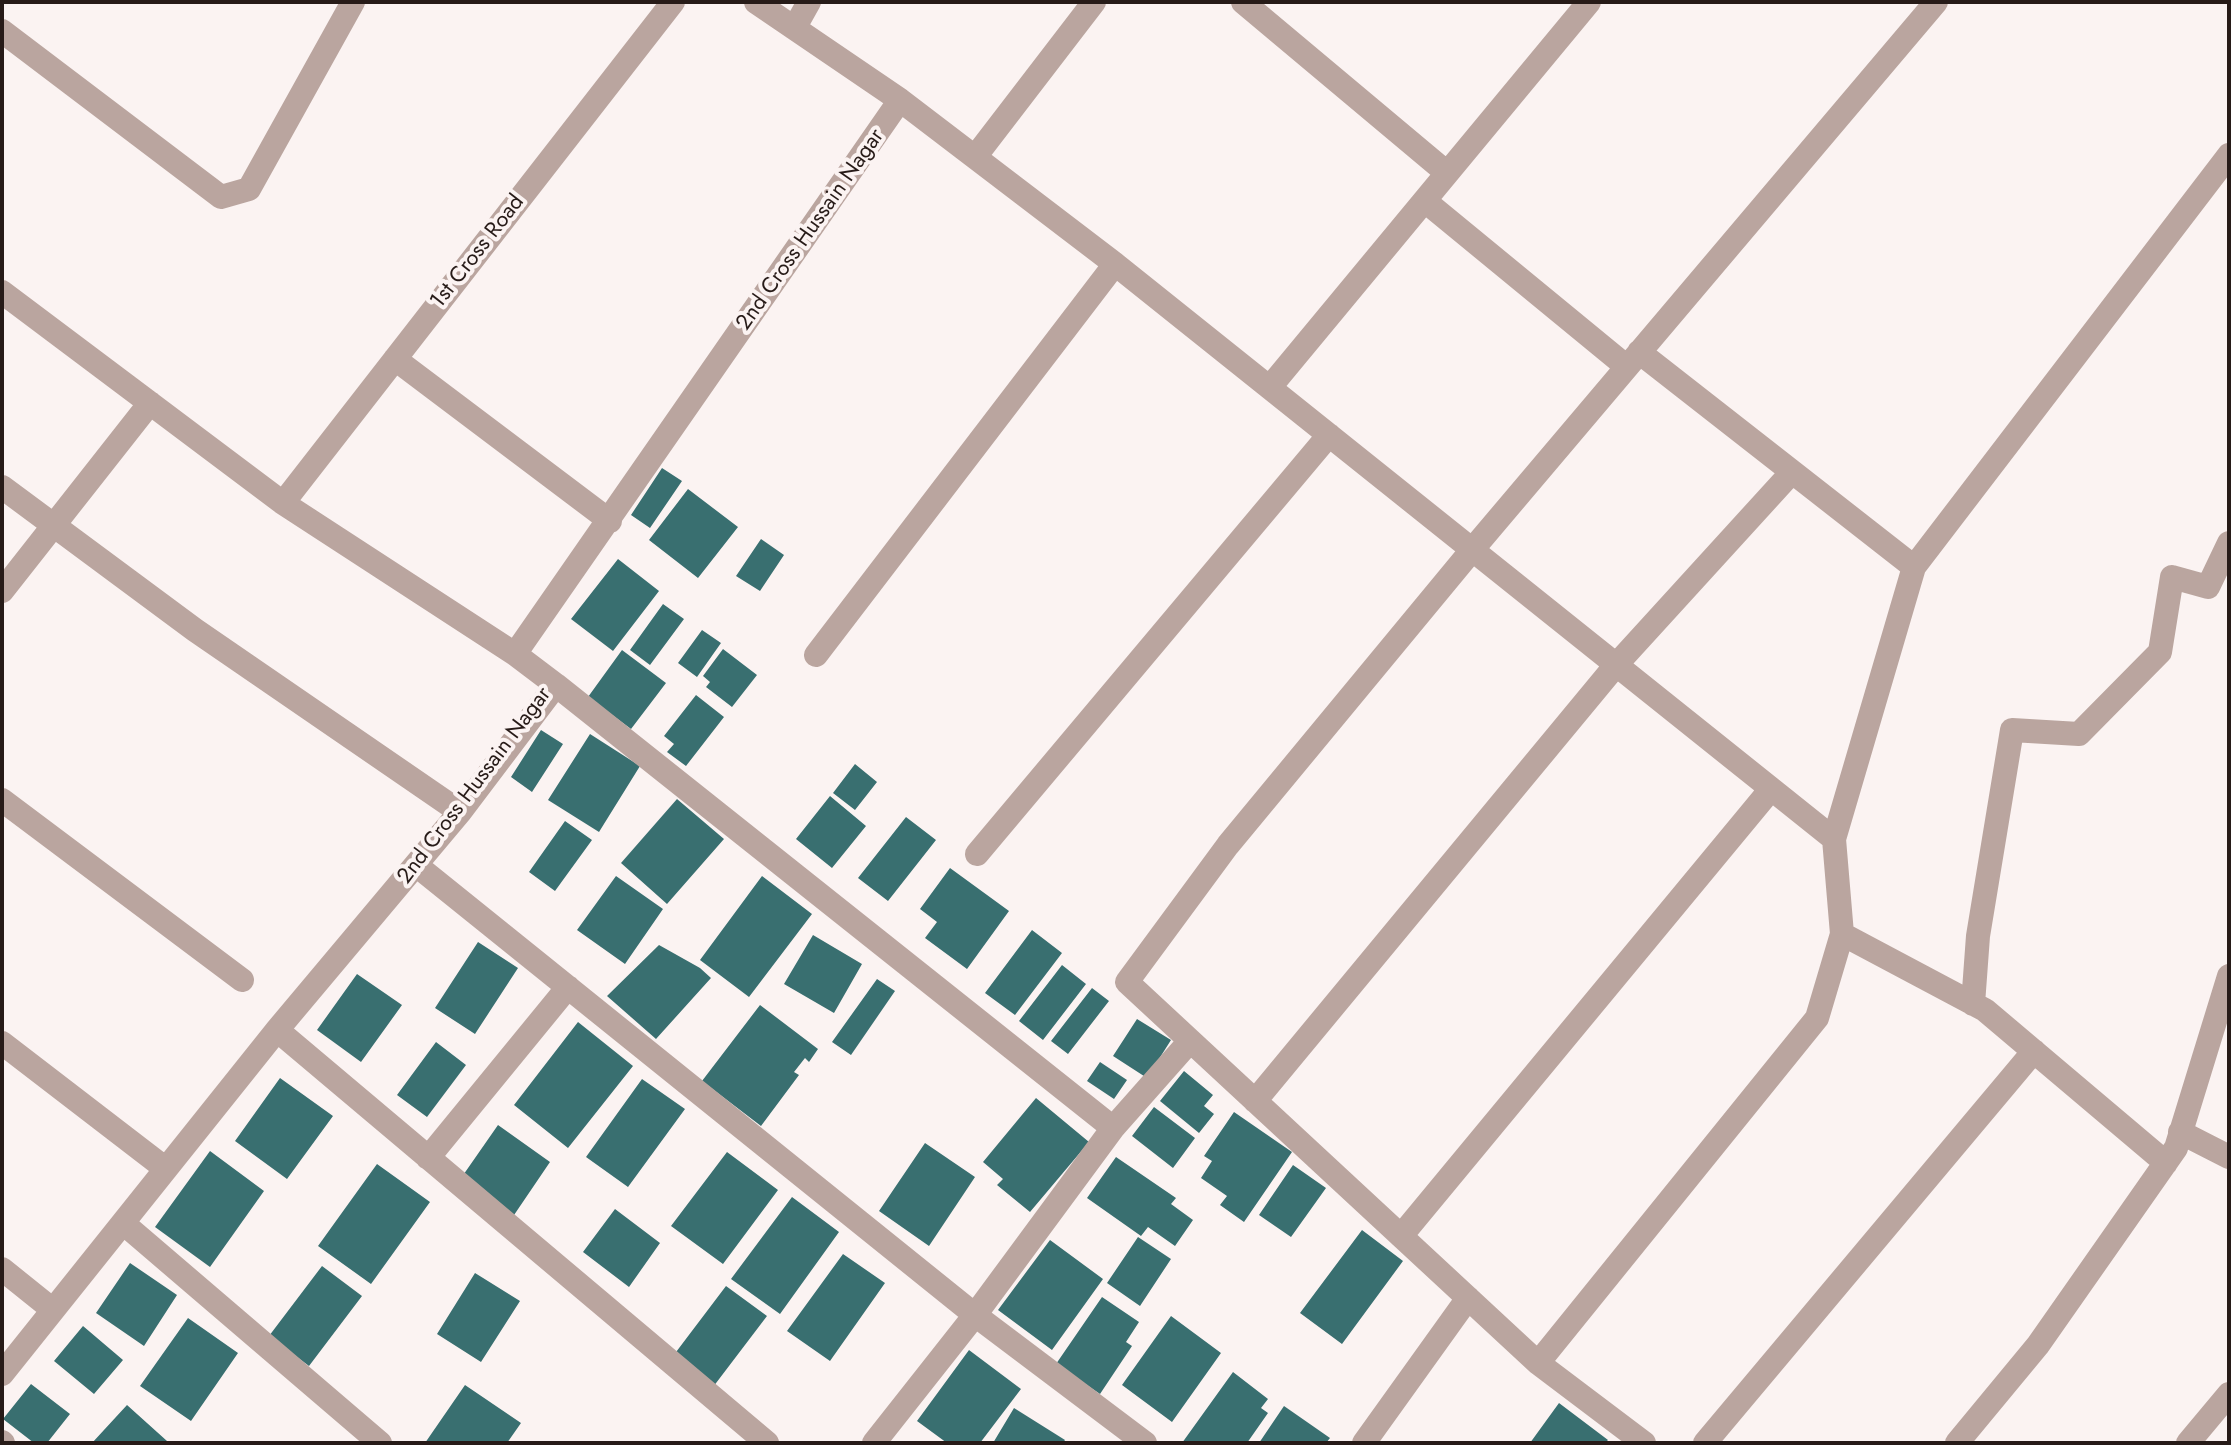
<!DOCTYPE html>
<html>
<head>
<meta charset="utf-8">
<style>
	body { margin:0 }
	#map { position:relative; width:2231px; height:1445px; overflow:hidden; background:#fbf3f2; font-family:Jost,sans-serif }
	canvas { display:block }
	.frame { position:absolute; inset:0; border:4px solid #271b18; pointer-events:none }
</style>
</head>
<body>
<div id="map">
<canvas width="2231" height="1445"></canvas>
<div class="frame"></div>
</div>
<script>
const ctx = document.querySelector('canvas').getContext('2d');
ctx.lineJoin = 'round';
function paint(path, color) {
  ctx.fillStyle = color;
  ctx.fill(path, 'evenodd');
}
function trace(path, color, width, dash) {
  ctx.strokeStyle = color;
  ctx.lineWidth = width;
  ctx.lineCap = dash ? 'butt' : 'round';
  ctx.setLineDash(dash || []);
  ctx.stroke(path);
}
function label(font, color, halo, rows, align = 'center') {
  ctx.font = font + ' Jost,sans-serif';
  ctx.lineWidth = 8;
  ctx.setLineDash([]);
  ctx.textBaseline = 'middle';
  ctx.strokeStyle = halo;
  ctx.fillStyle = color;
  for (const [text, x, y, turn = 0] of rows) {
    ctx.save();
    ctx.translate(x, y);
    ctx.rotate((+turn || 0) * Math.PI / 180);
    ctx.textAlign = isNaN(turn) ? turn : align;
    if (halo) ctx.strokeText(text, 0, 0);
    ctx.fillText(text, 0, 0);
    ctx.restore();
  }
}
paint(new Path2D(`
	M662,468L682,481L650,528L631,515Z
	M688,489L738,527L698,578L649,540Z
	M761,539L784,555L760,591L736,576Z
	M618,559L659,591L613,651L571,619Z
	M663,604L684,619L650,665L630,650Z
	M702,630L721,643L697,677L678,663Z
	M723,649L757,675L732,707L706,687L710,682L703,676Z
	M622,650L666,683L631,729L588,697Z
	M696,695L724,717L686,766L667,752L674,744L664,736Z
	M541,730L563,744L532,792L511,777Z
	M590,734L640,766L599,832L548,800Z
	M855,764L877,782L855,810L833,793Z
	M830,796L866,826L832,868L796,839Z
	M677,799L724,839L667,904L621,863Z
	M906,817L936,840L888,901L858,878Z
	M565,821L592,840L555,891L529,872Z
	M950,868L1009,911L967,969L925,938L937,922L920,909Z
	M616,876L663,909L625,964L577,930Z
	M762,876L812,914L749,997L700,960Z
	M1032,930L1062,953L1015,1015L985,993Z
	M813,935L862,964L834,1013L784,984Z
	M478,942L518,968L475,1034L435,1008Z
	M659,945L700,968L711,978L656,1039L607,996Z
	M1062,965L1086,984L1043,1040L1019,1021Z
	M357,974L402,1005L361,1062L317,1030Z
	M877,979L895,991L851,1055L832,1042Z
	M1092,988L1109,1001L1068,1054L1051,1041Z
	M760,1005L818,1049L809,1062L805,1058L794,1072L799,1075L761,1126L702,1081Z
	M1137,1019L1171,1040L1147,1078L1113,1056Z
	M578,1022L633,1066L568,1148L514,1105Z
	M436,1042L466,1065L427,1117L397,1095Z
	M1100,1062L1127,1080L1114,1099L1087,1081Z
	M1184,1071L1213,1095L1204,1106L1214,1114L1199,1133L1160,1101Z
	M280,1078L333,1116L287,1179L235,1141Z
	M642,1079L685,1109L628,1187L586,1157Z
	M1036,1098L1089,1142L1030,1212L997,1185L1003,1179L983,1162Z
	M1154,1107L1195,1138L1173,1168L1132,1136Z
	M1234,1112L1292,1152L1244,1222L1220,1205L1227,1196L1201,1178L1212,1161L1204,1156Z
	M498,1125L550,1162L512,1218L459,1181Z
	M925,1143L975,1177L929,1246L879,1211Z
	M210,1151L264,1191L210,1267L155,1227Z
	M727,1152L778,1190L723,1264L671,1226Z
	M1116,1157L1176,1198L1171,1204L1193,1220L1175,1246L1148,1227L1141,1236L1087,1198Z
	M377,1164L430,1202L371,1284L318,1246Z
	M1293,1165L1326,1188L1291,1237L1259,1215Z
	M792,1197L839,1232L780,1314L731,1279Z
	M615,1209L660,1243L629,1287L583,1252Z
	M1362,1230L1403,1261L1342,1344L1300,1313Z
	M1138,1237L1171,1259L1140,1306L1107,1283Z
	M1050,1240L1103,1279L1052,1350L998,1310Z
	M843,1254L885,1283L830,1361L787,1331Z
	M130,1263L177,1295L144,1346L96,1313Z
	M322,1266L362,1296L309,1366L269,1336Z
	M475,1273L520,1301L481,1362L437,1334Z
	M726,1286L767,1316L710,1391L670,1360Z
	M1102,1297L1139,1322L1126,1342L1132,1346L1100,1394L1056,1364Z
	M1171,1316L1221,1353L1172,1422L1122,1385Z
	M188,1318L238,1353L191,1421L140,1386Z
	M83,1326L123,1360L94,1394L54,1361Z
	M969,1350L1021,1389L980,1443H947L917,1421Z
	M1233,1372L1268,1399L1261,1408L1268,1413L1247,1443H1182Z
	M31,1384L70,1414L47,1443H34L3,1419Z
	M465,1385L521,1423L507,1443H425Z
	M1559,1403L1608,1440L1605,1443H1530Z
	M127,1405L167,1441L165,1443H92Z
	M1284,1406L1330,1438L1326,1443H1259Z
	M1014,1408L1065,1440L1063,1443H993Z`), '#396f70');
trace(new Path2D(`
	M756,2L900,100L1115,264L1834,839
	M1243,2L1447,173
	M795,27L809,2
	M2,31L221,197L249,189L353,2
	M975,157L1094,2
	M1425,201L1627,367
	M2,292L283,503L515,654
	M1639,352L1914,567
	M395,359L610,521
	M1270,387L1589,2
	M2,487L195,630L460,812
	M283,503L673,2
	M2,591L150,403
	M816,655L1115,264
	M556,685L1113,1128
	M2,800L242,980
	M977,854L1329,435
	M416,865L975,1315L1145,1443
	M1842,934L1985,1010L2166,1163
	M1973,1004L1978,936L2012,730L2079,734L2160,652L2172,577L2208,587L2229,543
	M277,1030L767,1443
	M2,1043L166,1169
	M1255,1101L1616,665L1792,472
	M2180,1132L2229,1157
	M428,1158L568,987
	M123,1223L380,1443
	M1401,1236L1771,789
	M2,1269L53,1310
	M1538,1363L1817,1018L1842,934L1834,839L1914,567L2229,155
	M2,1374L277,1030L460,812L556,685L515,654L900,100
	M2,1442L3,1443
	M874,1443L975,1315L1113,1128L1190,1041
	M1364,1443L1468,1298
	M1644,1443L1538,1363L1127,982L1228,845L1472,550L1936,2
	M1705,1443L2034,1051
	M1957,1443L2038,1345L2176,1148L2229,976
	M2188,1443L2229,1394`), '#baa59f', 24);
label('22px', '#271b18', '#fbf3f2', [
	["2nd Cross Hussain Nagar",811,230,-55],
	["1st Cross Road",478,252,-52],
	["2nd Cross Hussain Nagar",475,786,-53]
]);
</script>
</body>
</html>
